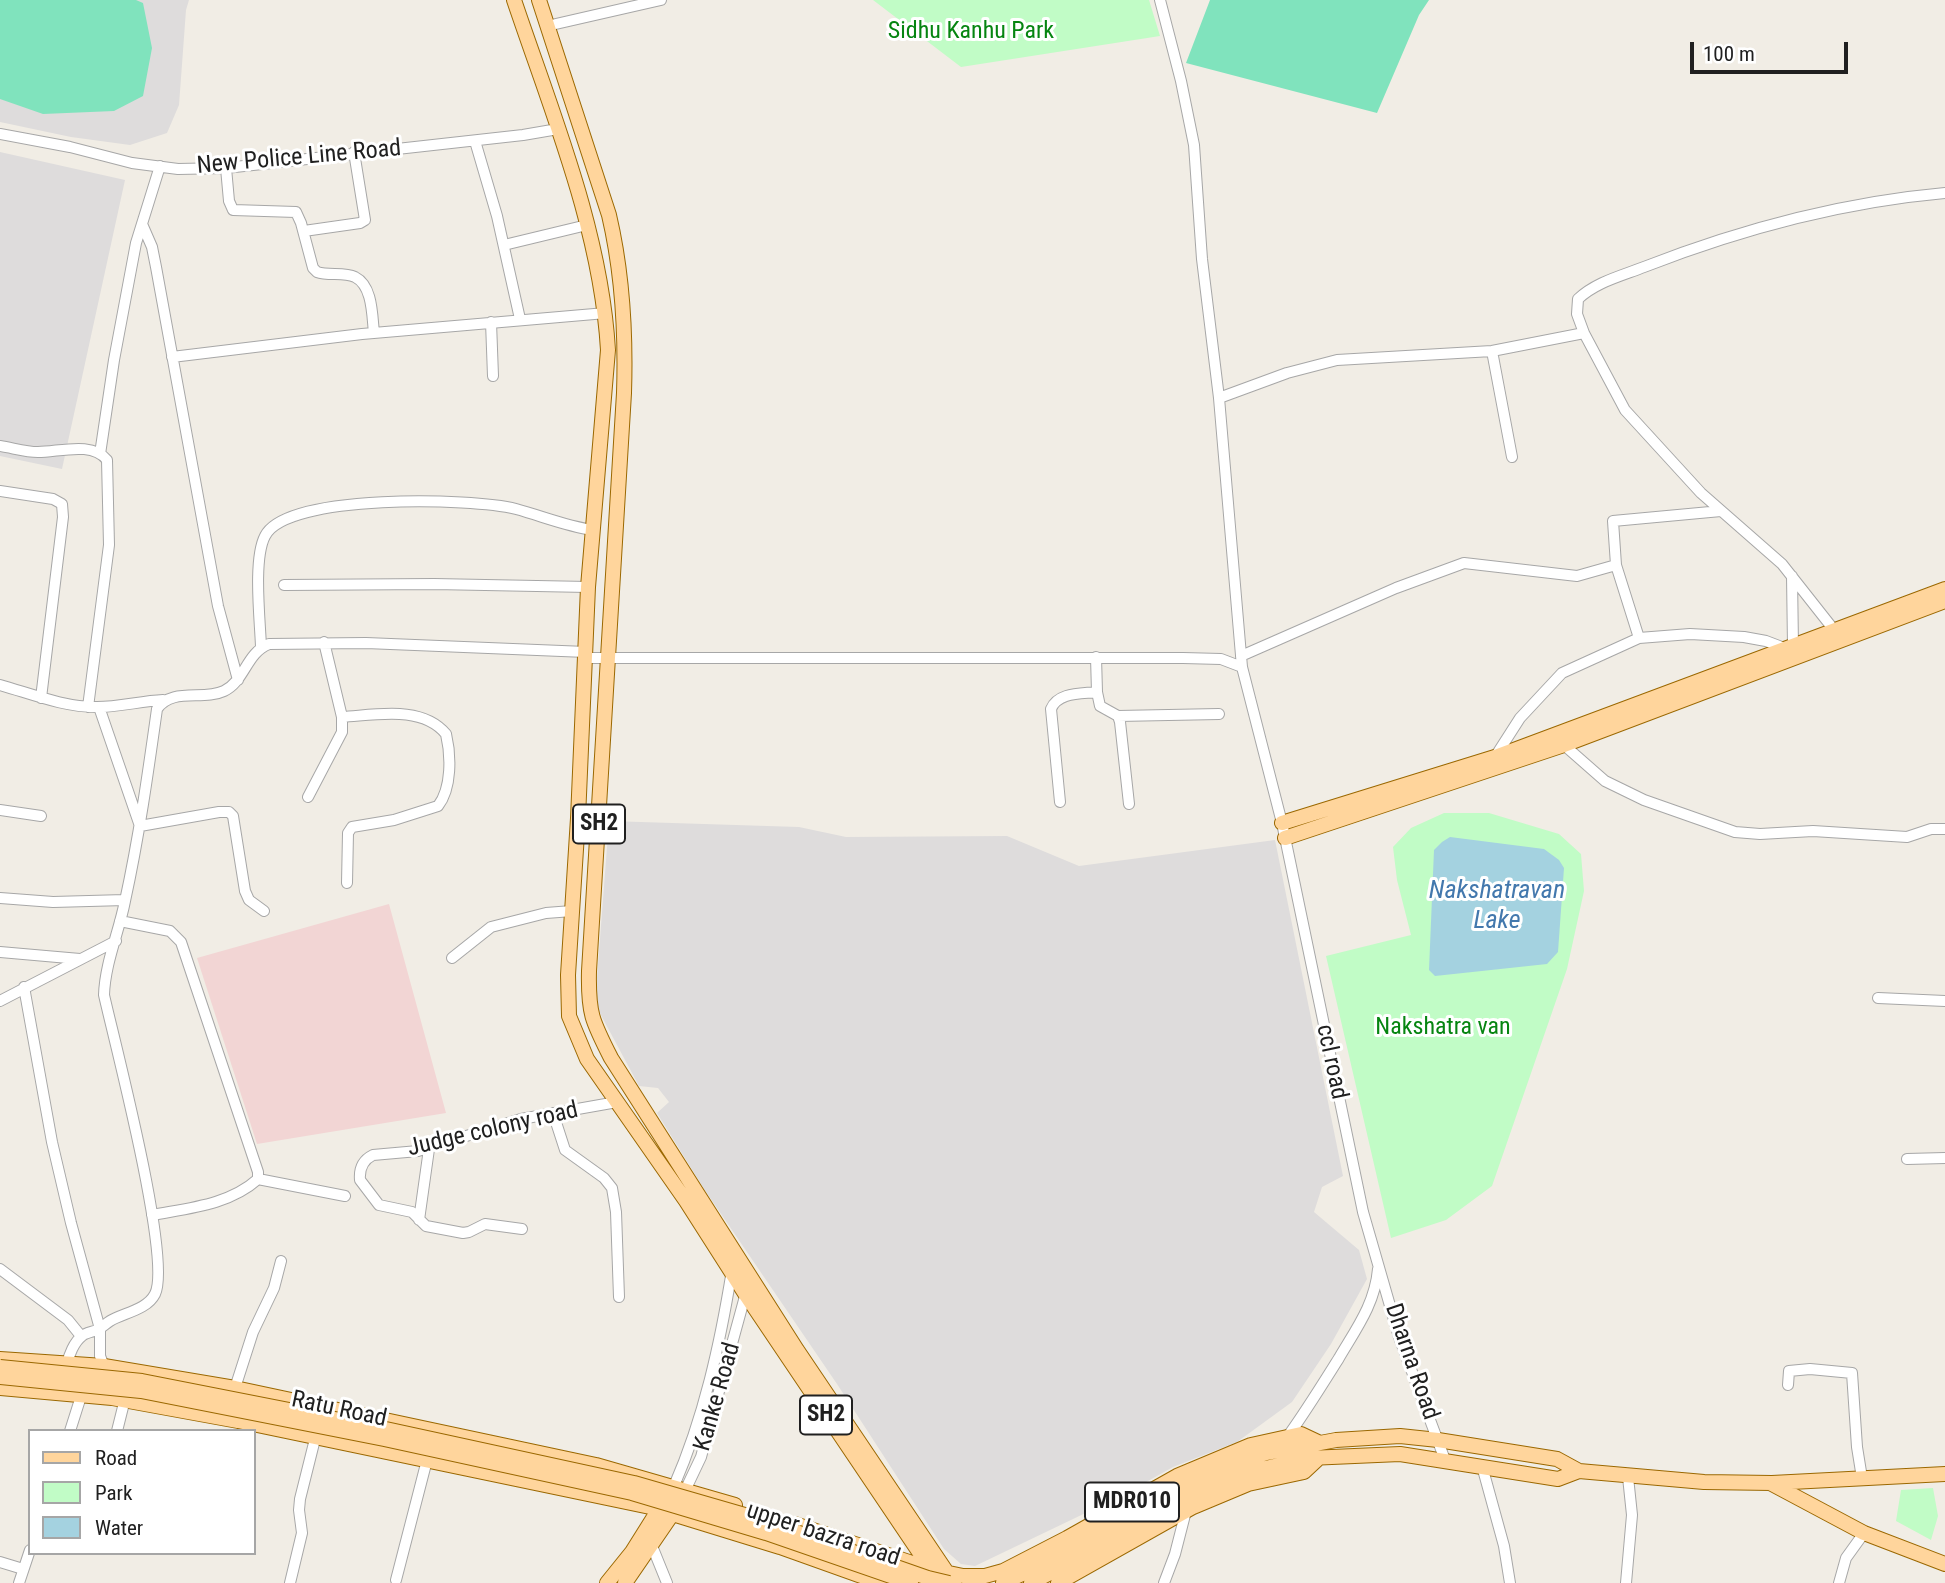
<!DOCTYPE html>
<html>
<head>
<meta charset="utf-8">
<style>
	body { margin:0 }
	#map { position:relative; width:1945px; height:1583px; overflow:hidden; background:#f1ede5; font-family:"Roboto Condensed",sans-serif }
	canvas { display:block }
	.legend { position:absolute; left:28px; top:1429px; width:228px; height:126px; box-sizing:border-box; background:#fff; border:2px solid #a6a6a6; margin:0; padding:9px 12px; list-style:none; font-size:21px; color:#202020 }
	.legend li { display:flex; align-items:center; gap:14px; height:35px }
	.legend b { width:35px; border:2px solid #a6a6a6 }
	.scale { position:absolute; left:1690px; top:42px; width:158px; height:32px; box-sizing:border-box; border:4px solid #202020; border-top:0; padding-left:9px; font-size:21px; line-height:24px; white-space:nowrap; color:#202020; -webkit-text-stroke:5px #fff; paint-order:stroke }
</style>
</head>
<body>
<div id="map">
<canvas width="1945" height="1583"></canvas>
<ul class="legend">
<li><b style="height:9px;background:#ffd59c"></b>Road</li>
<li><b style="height:19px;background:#c1fcc6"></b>Park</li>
<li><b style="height:19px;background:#a4d2e0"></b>Water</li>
</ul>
<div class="scale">100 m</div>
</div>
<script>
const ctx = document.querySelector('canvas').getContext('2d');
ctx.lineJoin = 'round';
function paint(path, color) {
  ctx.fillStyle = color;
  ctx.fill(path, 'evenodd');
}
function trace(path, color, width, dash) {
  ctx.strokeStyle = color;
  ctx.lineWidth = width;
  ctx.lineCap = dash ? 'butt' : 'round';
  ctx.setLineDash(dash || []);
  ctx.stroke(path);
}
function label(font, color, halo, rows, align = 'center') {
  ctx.font = font + ' "Roboto Condensed",sans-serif';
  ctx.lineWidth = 6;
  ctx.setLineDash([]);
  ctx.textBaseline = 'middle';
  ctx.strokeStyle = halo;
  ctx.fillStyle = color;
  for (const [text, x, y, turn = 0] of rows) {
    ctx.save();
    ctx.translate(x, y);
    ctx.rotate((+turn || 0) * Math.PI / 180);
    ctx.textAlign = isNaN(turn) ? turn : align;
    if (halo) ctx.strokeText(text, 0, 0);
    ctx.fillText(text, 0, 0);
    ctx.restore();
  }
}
paint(new Path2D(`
	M0,0H189L186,10L179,105L167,133L130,145L71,137L0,122Z
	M0,152L125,180L62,469L0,456Z
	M609,821L799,827L846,837L1007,836L1079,866L1275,840L1343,1176L1322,1187L1314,1212L1359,1250L1367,1279L1331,1344L1292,1402L1237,1442L1173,1467L1121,1496L975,1566L961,1564L944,1549L837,1384L704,1189L657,1113L669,1102L658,1088L639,1086L595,1004Z`), '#dedcdc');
paint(new Path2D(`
	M389,904L446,1113L257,1144L197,958Z`), '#f2d5d4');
paint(new Path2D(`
	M873,0H1149L1160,36L961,67Z
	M1444,813H1489L1559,834L1581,854L1584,891L1567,969L1492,1186L1446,1220L1391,1238L1326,956L1411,935L1397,880L1393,847L1411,828Z
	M1933,1488L1938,1516L1931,1540L1896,1521L1901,1490Z`), '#c1fcc6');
paint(new Path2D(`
	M0,0H136L143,3L152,48L143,96L114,111L43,114L0,99Z
	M1210,0H1429L1419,15L1377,113L1186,63Z`), '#80e3bd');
paint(new Path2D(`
	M1450,837L1544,849L1559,860L1564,868L1558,952L1547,964L1435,976L1429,970L1434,850L1442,842Z`), '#a4d2e0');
const minor = new Path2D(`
	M1160,0L1181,81L1194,145L1202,259L1219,398L1242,667L1282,823L1363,1212L1399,1337L1445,1460
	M547,26L661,0
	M0,134L70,147L132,163L178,169L226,168L523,135L558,129
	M475,141L497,216L520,319
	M226,168L229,201L233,210L296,212L301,223L313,268L317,272C328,276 344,272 355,277C373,286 372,316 374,333
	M142,224L152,247L156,267L218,606L238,680
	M304,231L360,223L365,220L354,152
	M504,245L587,225
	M491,322L493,376
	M1584,333L1577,314L1578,299C1596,282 1621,276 1644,267C1739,230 1843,202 1945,193
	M1492,351L1512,457
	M172,357L362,334L606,313
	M1219,398L1287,373L1337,360L1492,351L1584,333L1625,410L1701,493L1782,564L1838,635
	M0,446C13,448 26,452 38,452C59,452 92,441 107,460L109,545L88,707
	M100,454L114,360L136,243L160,166
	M0,491L53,499L62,504L63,517L41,698
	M1792,576L1793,646
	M284,585L434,584L588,587
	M1639,638L1616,565L1613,521L1721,511
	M261,647C260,619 253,559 265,536C286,493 473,498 516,509C542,516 566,526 593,530
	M1241,656L1396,588L1464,563L1577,576L1616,565
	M1096,657L1097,692L1100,706L1118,716L1120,722L1129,804
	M585,658H1183L1221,659L1242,667
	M0,685C32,694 63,707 97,707C119,707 141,701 163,700
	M99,707L140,826L219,812H229L233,816L245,891L249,900L264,911
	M1118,716L1219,714
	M342,717C376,715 422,705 446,734C451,755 452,788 438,806L394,820L352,827L348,833L347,883
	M1563,741L1564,745L1605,781L1644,800L1735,832L1760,834L1813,831L1907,837L1931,829H1945
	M1495,757L1520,718L1562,673L1639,638L1690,634L1744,637L1766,641L1787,649
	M308,797L342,732V717L324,642
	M1060,802L1051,709C1058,692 1081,694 1097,692
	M0,810L41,816
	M0,898L53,902L125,900
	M120,921L170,931L181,942L258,1172V1179C229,1205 189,1208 152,1215
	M0,952L80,959
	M452,958L491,927L546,913L572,911
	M24,987L52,1142L71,1223L100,1329V1356L104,1366
	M1878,998L1945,1001
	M0,1001L116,941
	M553,1113L565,1150L604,1178L612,1188L616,1212L619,1297
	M1907,1159L1945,1158
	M258,1179L345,1196
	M419,1220L429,1149
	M522,1229L485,1224L469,1232L463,1233L426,1226L412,1212L379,1205L360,1180C359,1169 363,1160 373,1155L418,1151L521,1119L617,1102
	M0,1269L68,1320L81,1336
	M67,1364C69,1355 74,1342 82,1336C85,1333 92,1332 97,1330C102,1328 105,1324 110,1321C123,1313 147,1310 155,1294C172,1260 115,1044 104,995C105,963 119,932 125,901C139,837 148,773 157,709C172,687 203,701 224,691C245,681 246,653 269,644L366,643L586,652
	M1788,1385L1789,1371L1810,1369L1852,1373L1857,1447L1862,1478
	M235,1388L253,1332L274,1288L281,1261
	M70,1431L83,1390
	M117,1431L126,1395
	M1288,1436C1306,1411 1322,1385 1339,1358C1356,1329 1375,1304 1378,1269
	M1482,1466L1504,1546L1510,1583
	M674,1486C704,1417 720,1344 732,1270
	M682,1497L701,1457L747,1289
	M652,1546L667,1583
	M0,1562L23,1569
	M396,1580L427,1460
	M19,1583L30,1550
	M290,1583L302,1533L299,1510L300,1499L315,1439
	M1164,1583L1175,1554L1186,1511
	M1626,1583L1632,1515L1628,1477
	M1839,1583L1846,1558L1864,1533`);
const major = new Path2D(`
	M514,0C552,113 601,230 608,350L588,587L578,818L568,975L569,1016L587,1059L686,1201L746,1295L940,1583
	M539,0L609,215C623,275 626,332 624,393L589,971C588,1013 592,1021 611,1058L797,1350L954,1583
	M1282,823L1495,757L1945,589
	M1285,838L1564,745L1945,601
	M0,1359L104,1366L235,1388L596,1465L735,1505
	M0,1388L112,1398L238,1421L650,1507L780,1547L881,1583
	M1772,1484L1864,1533L1945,1564
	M795,1524L930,1569L963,1576H985L1003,1571L1067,1538L1177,1476L1251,1445L1301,1434L1318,1442
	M607,1583L632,1552L664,1501
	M625,1583L673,1513
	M1003,1583L1069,1552L1156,1502L1213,1473L1266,1453L1336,1440L1400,1436L1438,1440L1557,1459L1579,1471L1704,1482L1772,1483L1945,1474
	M1031,1583L1217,1485L1248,1472L1309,1458L1400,1454L1558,1479L1579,1471
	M1058,1583L1193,1507L1248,1484L1304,1472L1319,1458`);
trace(minor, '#a7a7a7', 12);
trace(major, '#9b6800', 16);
trace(minor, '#fff', 10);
trace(major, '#ffd59c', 14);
const majorBridge = new Path2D(`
	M0,1367L142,1381L386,1429L634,1483L762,1520L928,1578L949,1583
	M0,1377L141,1391L384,1439L632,1493L766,1533L911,1583`);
trace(majorBridge, '#9b6800', 16, []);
trace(majorBridge, '#ffd59c', 14);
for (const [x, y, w] of [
	[599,824,52],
	[826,1415,52],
	[1132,1502,94]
]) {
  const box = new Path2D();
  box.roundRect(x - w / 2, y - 19.5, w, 39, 5);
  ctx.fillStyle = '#fff';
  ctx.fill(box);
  trace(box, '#202020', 2);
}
label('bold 23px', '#202020', null, [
	["SH2",599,824],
	["SH2",826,1415],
	["MDR010",1132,1502]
]);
label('24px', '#068511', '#fff', [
	["Sidhu Kanhu Park",971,32],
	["Nakshatra van",1443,1028]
]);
label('24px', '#202020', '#fff', [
	["New Police Line Road",299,158,-5],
	["ccl road",1331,1062,78],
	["Judge colony road",493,1130,-13],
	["Dharna Road",1411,1362,71],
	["Kanke Road",718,1397,-74],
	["Ratu Road",339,1410,12],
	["upper bazra road",823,1535,18]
]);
label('italic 26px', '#4378ad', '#fff', [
	["Nakshatravan",1497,891],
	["Lake",1497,921]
]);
</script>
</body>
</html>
